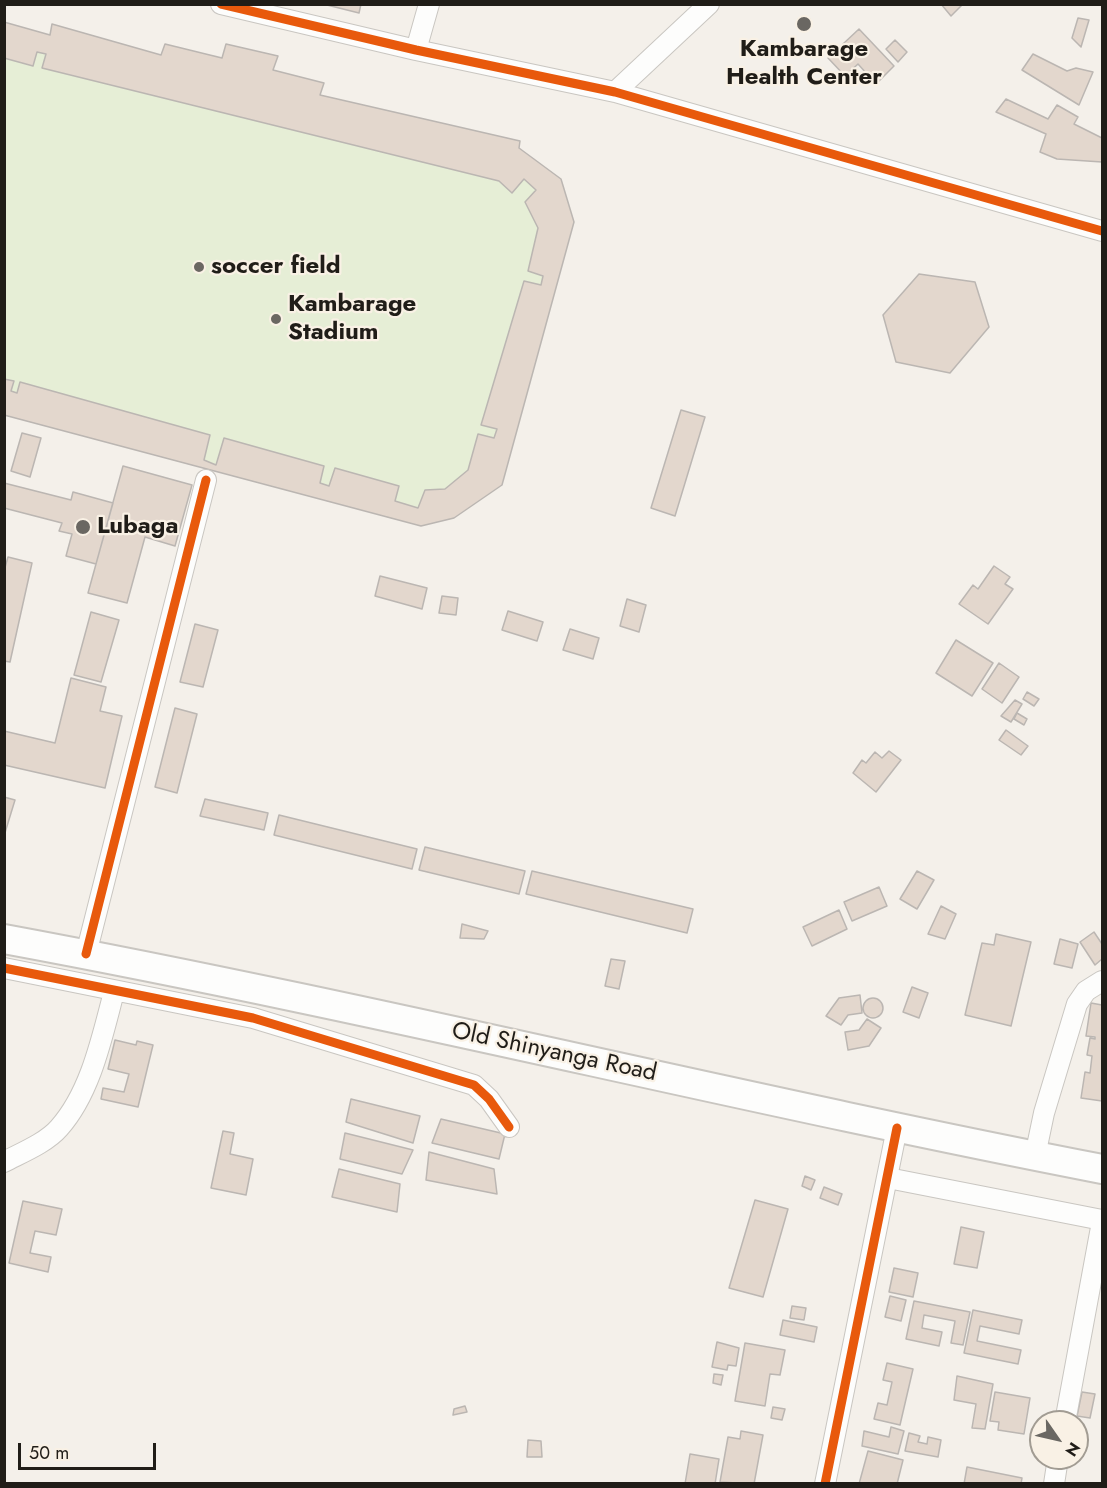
<!DOCTYPE html>
<html>
<head>
<meta charset="utf-8">
<style>
	body { margin:0 }
	#map { position:relative; width:1107px; height:1488px; overflow:hidden; background:#f4f0ea; font-family:Jost,sans-serif }
	canvas { display:block }
	.frame { position:absolute; inset:0; border:6px solid #201d18; pointer-events:none }
	.north { position:absolute; left:1029px; top:1410px; width:60px; height:60px; box-sizing:border-box; background:#f9f1e5; border:2px solid #a29c93; border-radius:50%; rotate:124deg; font-size:16px; font-weight:700; line-height:24px; text-align:center; color:#201d18 }
	.north::after { content:''; display:block; margin:auto; width:21px; height:27px; background:#6a6762; clip-path:polygon(50% 0,100% 100%,50% 72%,0 100%) }
	.scale { position:absolute; left:18px; top:1443px; width:138px; height:27px; box-sizing:border-box; border:3px solid #201d18; border-top:0; padding-left:8px; font-size:18px; line-height:21px; white-space:nowrap; color:#201d18; -webkit-text-stroke:4px #f9f1e5; paint-order:stroke }
</style>
</head>
<body>
<div id="map">
<canvas width="1107" height="1488"></canvas>
<div class="frame"></div>
<div class="north">N</div>
<div class="scale">50 m</div>
</div>
<script>
const ctx = document.querySelector('canvas').getContext('2d');
ctx.lineJoin = 'round';
function paint(path, color) {
  ctx.fillStyle = color;
  ctx.fill(path, 'evenodd');
}
function trace(path, color, width, dash) {
  ctx.strokeStyle = color;
  ctx.lineWidth = width;
  ctx.lineCap = dash ? 'butt' : 'round';
  ctx.setLineDash(dash || []);
  ctx.stroke(path);
}
function label(font, color, halo, rows, align = 'center') {
  ctx.font = font + ' Jost,sans-serif';
  ctx.lineWidth = 4.5;
  ctx.setLineDash([]);
  ctx.textBaseline = 'middle';
  ctx.strokeStyle = halo;
  ctx.fillStyle = color;
  for (const [text, x, y, turn = 0] of rows) {
    ctx.save();
    ctx.translate(x, y);
    ctx.rotate((+turn || 0) * Math.PI / 180);
    ctx.textAlign = isNaN(turn) ? turn : align;
    if (halo) ctx.strokeText(text, 0, 0);
    ctx.fillText(text, 0, 0);
    ctx.restore();
  }
}
paint(new Path2D(`
	M4,22L49,35L52,24L161,55L165,44L222,58L226,44L278,56L273,70L324,83L320,95L520,141L519,148L561,179L574,222L502,485L454,518L421,526L5,415Z`), '#e6eed6');
const building = new Path2D(`
	M323,4H361L359,13Z
	M941,4H963L951,16Z
	M1078,18L1089,20L1081,47L1072,38Z
	M4,22L50,35L52,24L161,55L165,44L222,58L226,44L278,56L273,70L324,83L320,95L520,141L519,148L561,179L574,222L502,485L454,518L421,526L4,415V379L14,381L11,391L17,393L20,382L210,435L204,460L216,465L224,438L324,466L320,483L329,486L335,468L399,486L395,501L418,508L425,490L445,489L468,470L478,434L494,438L497,429L481,425L524,281L541,285L543,276L528,271L538,228L525,202L536,190L524,179L512,193L499,181L42,68L46,54L37,52L33,66L4,58Z
	M859,29L894,66L876,84L858,64L845,76L828,58Z
	M895,40L907,52L898,62L886,49Z
	M1033,54L1067,71L1076,68L1093,72L1079,105L1022,70Z
	M1006,99L1048,119L1057,105L1078,117L1074,124L1102,138V162L1057,159L1040,152L1046,134L996,112Z
	M919,274L975,282L989,327L950,373L896,362L883,315Z
	M681,410L705,417L675,516L651,508Z
	M22,433L41,438L30,477L11,471Z
	M123,466L192,485L175,546L145,537L127,603L88,593Z
	M4,483L71,500L73,492L113,503L96,564L66,556L72,534L59,531L62,523L4,508Z
	M8,557L32,563L10,662L4,661V571Z
	M994,566L1010,577L1005,584L1013,589L988,624L959,604L973,585L978,589Z
	M380,576L427,588L422,609L375,596Z
	M442,596L458,598L456,615L439,613Z
	M627,599L646,605L639,632L620,626Z
	M508,611L543,622L537,641L502,630Z
	M91,612L119,620L101,682L74,675Z
	M195,624L218,630L203,687L180,682Z
	M570,629L599,638L593,659L563,650Z
	M956,640L993,663L972,696L936,673Z
	M999,663L1019,677L1002,703L982,689Z
	M71,678L106,687L100,711L122,716L105,788L4,765V731L55,743Z
	M1027,692L1039,699L1034,706L1023,699Z
	M1015,700L1022,704L1011,722L1001,716Z
	M175,708L197,714L177,793L155,787Z
	M1017,713L1027,719L1024,725L1014,719Z
	M1006,730L1028,746L1021,755L999,740Z
	M889,751L901,760L876,792L853,773L862,760L866,763L875,752L882,758Z
	M4,797L15,800L4,836Z
	M205,799L268,813L264,830L200,816Z
	M279,815L417,849L412,869L274,835Z
	M425,847L525,871L519,894L419,870Z
	M532,871L693,909L687,933L526,894Z
	M917,871L934,880L917,909L900,899Z
	M879,887L887,906L852,921L844,902Z
	M941,906L956,914L945,939L928,934Z
	M839,910L847,929L812,946L803,927Z
	M462,924L488,931L484,939L460,938Z
	M1094,932L1102,944V959L1095,965L1080,942Z
	M996,934L1031,942L1011,1026L965,1015L982,943L994,945Z
	M1060,939L1078,944L1072,968L1054,964Z
	M611,959L625,961L619,989L605,986Z
	M912,987L928,993L919,1018L903,1012Z
	M860,995L862,1013L848,1015L841,1025L826,1016L839,998Z
	M863 1008a10 10 0 1 1 20 0a10 10 0 1 1-20 0Z
	M1091,1003L1102,1005V1101L1081,1098L1085,1072L1090,1073L1092,1056L1087,1055L1090,1038L1095,1039V1037L1086,1036Z
	M867,1019L881,1028L869,1046L848,1050L845,1032L859,1030Z
	M115,1040L136,1045L137,1041L153,1045L138,1107L101,1099L103,1088L124,1092L129,1074L108,1069Z
	M351,1099L420,1116L413,1143L346,1122Z
	M441,1119L505,1134L499,1159L432,1143Z
	M223,1131L234,1133L230,1154L253,1159L246,1195L211,1188Z
	M345,1133L413,1150L402,1174L340,1159Z
	M429,1152L494,1169L497,1194L426,1180Z
	M339,1169L400,1184L397,1212L332,1197Z
	M805,1176L815,1180L811,1190L802,1186Z
	M824,1187L842,1194L838,1205L820,1198Z
	M755,1200L788,1209L763,1297L729,1288Z
	M23,1201L62,1209L56,1235L35,1231L30,1253L51,1257L48,1272L9,1263Z
	M961,1227L984,1232L977,1268L954,1264Z
	M894,1268L918,1273L913,1297L889,1292Z
	M890,1296L906,1300L901,1321L885,1317Z
	M914,1301L970,1312L963,1345L951,1343L955,1321L924,1315L922,1328L942,1332L939,1346L906,1339Z
	M792,1306L806,1308L804,1320L790,1318Z
	M973,1310L1022,1320L1019,1334L980,1326L977,1341L1021,1350L1018,1364L964,1353Z
	M783,1320L817,1327L814,1342L780,1335Z
	M717,1342L739,1348L736,1366L728,1365L727,1370L712,1367Z
	M745,1343L785,1350L780,1375L770,1374L765,1406L735,1401Z
	M887,1363L913,1369L900,1425L874,1419L878,1403L887,1405L892,1382L883,1380Z
	M714,1374L723,1375L721,1385L713,1383Z
	M957,1376L993,1384L985,1429L972,1428L976,1404L954,1400Z
	M995,1392L1030,1398L1024,1434L998,1430L999,1422L990,1421Z
	M1082,1392L1095,1394L1090,1418L1077,1416Z
	M465,1406L467,1412L453,1415L454,1409Z
	M773,1407L785,1409L782,1420L771,1418Z
	M891,1427L904,1431L898,1454L862,1446L864,1431L889,1437Z
	M741,1431L763,1435L754,1484L720,1482L728,1437L740,1439Z
	M909,1433L920,1436L918,1442L927,1444L928,1437L941,1440L938,1457L905,1451Z
	M528,1440L541,1441L542,1457H527Z
	M868,1451L903,1460L897,1484H859Z
	M690,1454L719,1459L715,1484H685Z
	M967,1467L1022,1478L1021,1484H964Z`);
paint(building, '#e3d7cd');
trace(building, '#bbb6b2', 1.5);
const minor = new Path2D(`
	M221,4L416,50L615,92L1102,231
	M416,50L429,4
	M615,92L709,4
	M86,954L206,480
	M4,968L253,1018L474,1085L489,1099L509,1127
	M1035,1156L1044,1113L1077,1004L1086,991L1102,981
	M4,1162C21,1153 46,1143 59,1128C91,1092 102,1037 114,992
	M888,1178L1102,1220
	M1065,1422L1102,1222
	M825,1484L897,1128
	M1054,1484L1058,1458`);
const secondary = new Path2D(`
	M4,939C372,1007 735,1098 1102,1169`);
trace(minor, '#c9c6c1', 22);
trace(secondary, '#c9c6c1', 32);
trace(minor, '#fdfdfc', 20);
trace(secondary, '#fdfdfc', 28);
trace(new Path2D(`
	M221,4L416,50L615,92L1102,231
	M86,954L206,480
	M4,968L253,1018L474,1085L489,1099L509,1127
	M825,1484L897,1128`), '#e8590c', 9);
for (const [x, y, r, color] of [
	[804,24,8,"#6a6762"],
	[199,267,6,"#6a6762"],
	[276,319,6,"#6a6762"],
	[83,527,8,"#6a6762"]
]) {
  const dot = new Path2D();
  dot.arc(x, y, r, 0, 2 * Math.PI);
  ctx.fillStyle = color;
  ctx.fill(dot);
  trace(dot, '#f9f1e5', 2);
}
label('bold 24px', '#201d18', '#f9f1e5', [
	["Kambarage",804,50,"center"],
	["Health Center",804,78,"center"],
	["soccer field",211,267],
	["Kambarage",288,305],
	["Stadium",288,333],
	["Lubaga",97,527]
], 'left');
label('24px', '#201d18', '#f9f1e5', [
	["Old Shinyanga Road",554,1053,12]
]);
</script>
</body>
</html>
